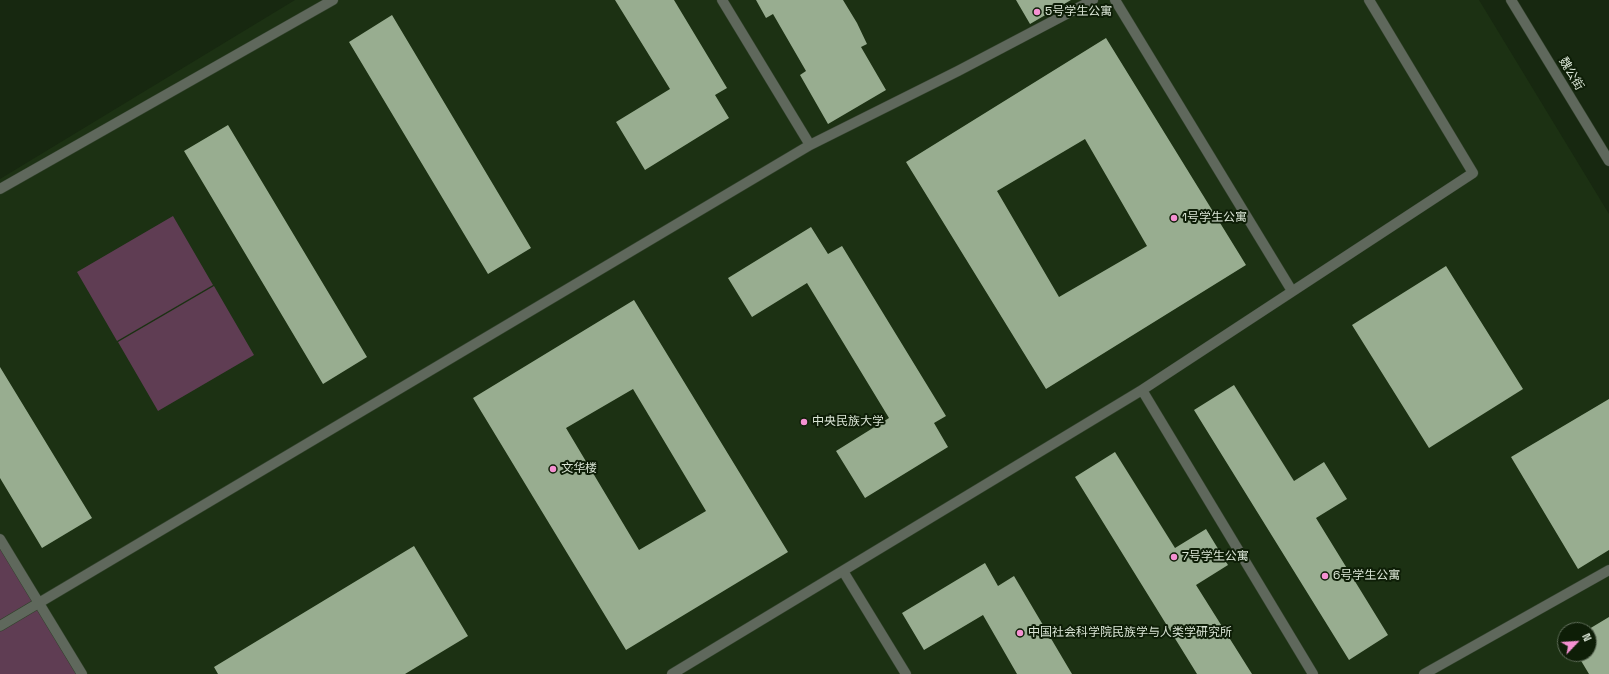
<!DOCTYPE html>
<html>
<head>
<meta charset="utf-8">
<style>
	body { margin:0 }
	#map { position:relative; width:1609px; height:674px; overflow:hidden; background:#172810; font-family:"Space Grotesk",sans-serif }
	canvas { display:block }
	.north { position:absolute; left:1557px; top:622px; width:40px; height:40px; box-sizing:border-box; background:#0e1e07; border:1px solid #606e5a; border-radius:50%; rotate:65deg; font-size:11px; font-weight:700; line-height:16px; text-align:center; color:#dae5d6 }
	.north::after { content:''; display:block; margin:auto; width:14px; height:18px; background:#f591d2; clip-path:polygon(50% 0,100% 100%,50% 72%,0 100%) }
</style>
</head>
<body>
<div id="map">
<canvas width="1609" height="674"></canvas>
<div class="north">N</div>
</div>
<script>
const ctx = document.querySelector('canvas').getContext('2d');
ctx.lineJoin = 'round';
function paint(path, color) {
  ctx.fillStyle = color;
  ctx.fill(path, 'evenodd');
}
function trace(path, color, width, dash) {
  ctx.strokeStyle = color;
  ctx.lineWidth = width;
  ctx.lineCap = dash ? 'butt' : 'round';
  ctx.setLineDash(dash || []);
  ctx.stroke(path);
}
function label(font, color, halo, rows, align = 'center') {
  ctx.font = font + ' "Space Grotesk","Noto Sans SC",sans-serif';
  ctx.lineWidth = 4;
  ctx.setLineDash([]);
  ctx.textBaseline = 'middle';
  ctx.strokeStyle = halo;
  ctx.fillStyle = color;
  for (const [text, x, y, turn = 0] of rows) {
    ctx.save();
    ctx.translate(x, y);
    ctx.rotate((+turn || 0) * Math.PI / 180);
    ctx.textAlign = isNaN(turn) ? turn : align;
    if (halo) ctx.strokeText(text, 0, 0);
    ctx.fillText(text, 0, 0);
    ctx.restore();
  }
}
paint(new Path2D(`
	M295,0H1479L1609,214V674H0V179ZM1565,630H1589V654H1565Z`), '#1c3113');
paint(new Path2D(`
	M173,216L213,285L117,341L77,272Z
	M214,286L254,355L158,411L118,342Z
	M0,540L83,674H0Z`), '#5f3d53');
paint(new Path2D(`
	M615,0H674L727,88L715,95L729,118L645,170L616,122L670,89Z
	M756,0H843L857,23L867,44L861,47L886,90L828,124L800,75L806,71L773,14L766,18Z
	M1016,0H1071L1030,24Z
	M392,15L531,248L488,274L349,42Z
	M1106,38L1246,265L1046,389L906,162ZM1085,139L1147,246L1059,297L997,191Z
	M228,125L367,357L323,384L184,151Z
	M811,227L828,254L842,246L946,416L934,423L948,447L865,498L836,451L889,418L807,283L752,317L728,278Z
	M1446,266L1523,389L1429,448L1352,325Z
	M634,300L788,552L626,650L473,398ZM633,389L706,511L639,550L566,428Z
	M0,367L92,518L42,548L0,478Z
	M1234,385L1294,481L1324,462L1347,499L1316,518L1388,635L1349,660L1194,410Z
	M1609,399V550L1578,569L1511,457Z
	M1115,452L1175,548L1206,529L1228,565L1196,585L1252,674H1197L1075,477Z
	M414,546L468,636L405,674H218L214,667Z
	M985,563L998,586L1014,576L1072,674H1017L983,615L924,650L902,613Z
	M1609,617V674H1589L1577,654H1589V629Z`), '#98ad90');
const minor = new Path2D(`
	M722,0L810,145
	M1115,0L1292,291
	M1511,0L1609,161
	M0,189L333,0
	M1142,390L1313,674
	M0,539L82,674
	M843,571L906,674
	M0,626L810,145L958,71L1093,0
	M672,674L1142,390L1473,173L1369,0
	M1424,674L1609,570`);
trace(minor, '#32422c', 11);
trace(minor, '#5f685c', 10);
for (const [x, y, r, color] of [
	[1037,12,4,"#f591d2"],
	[1174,218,4,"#f591d2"],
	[804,422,4,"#f591d2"],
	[553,469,4,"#f591d2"],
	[1174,557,4,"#f591d2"],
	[1325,576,4,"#f591d2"],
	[1020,633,4,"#f591d2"]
]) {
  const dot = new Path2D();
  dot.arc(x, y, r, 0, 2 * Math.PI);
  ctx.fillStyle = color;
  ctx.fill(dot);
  trace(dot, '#0e1e07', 1.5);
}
label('12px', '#dae5d6', '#0e1e07', [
	["5号学生公寓",1045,12],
	["1号学生公寓",1182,218],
	["中央民族大学",812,422],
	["文华楼",561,469],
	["7号学生公寓",1182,557],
	["6号学生公寓",1333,576],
	["中国社会科学院民族学与人类学研究所",1028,633]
], 'left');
label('12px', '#dae5d6', '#0e1e07', [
	["魏公街",1571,74,59]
]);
</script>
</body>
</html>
